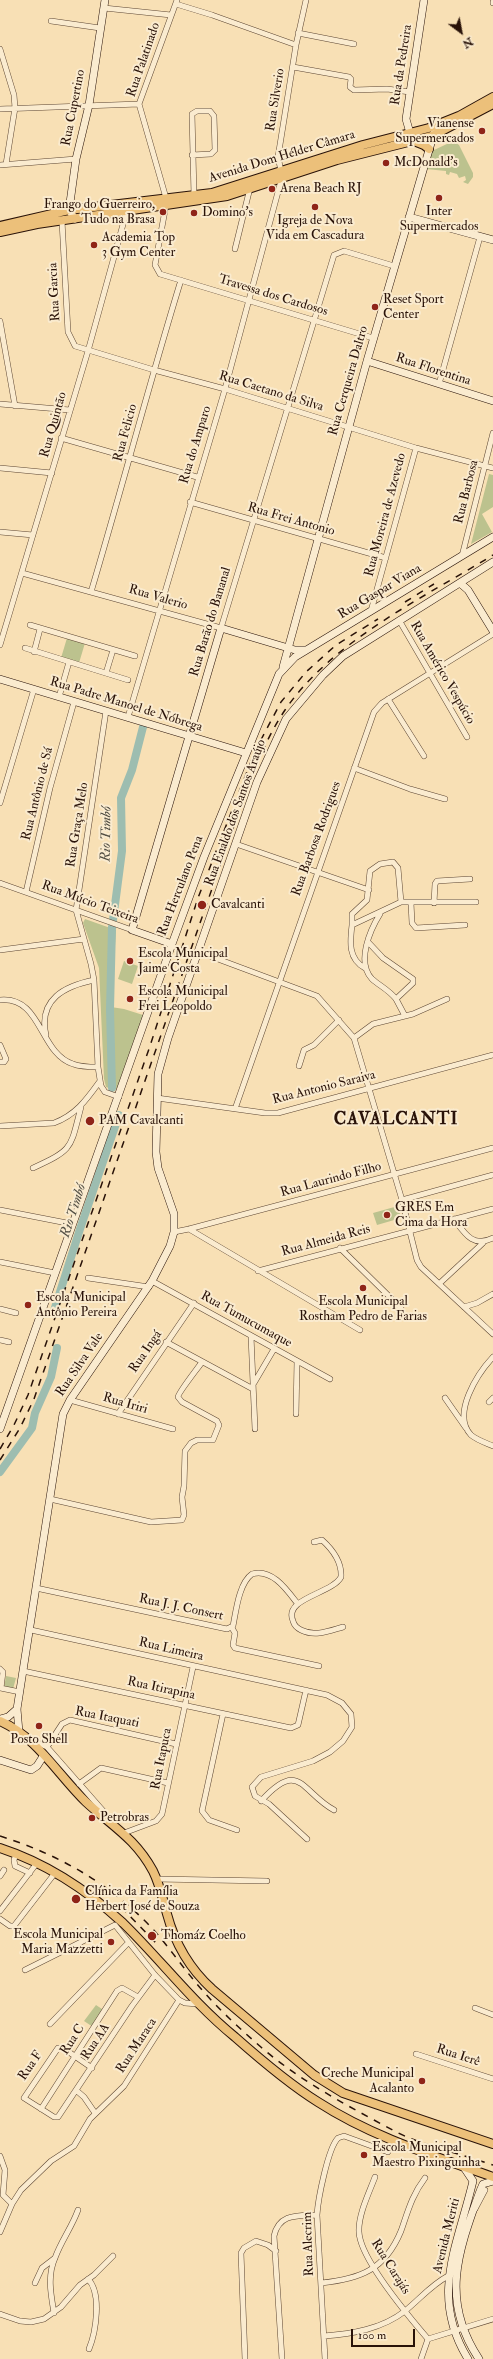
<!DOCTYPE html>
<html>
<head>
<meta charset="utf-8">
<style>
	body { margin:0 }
	#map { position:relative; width:493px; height:2359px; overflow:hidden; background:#f8e0b5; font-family:"IM FELL Double Pica",serif }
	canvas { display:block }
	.north { position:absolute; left:441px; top:12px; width:40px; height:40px; -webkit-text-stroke:3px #faebcf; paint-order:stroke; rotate:148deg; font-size:11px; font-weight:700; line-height:16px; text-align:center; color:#291208 }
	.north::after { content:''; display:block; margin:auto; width:14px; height:18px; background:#291208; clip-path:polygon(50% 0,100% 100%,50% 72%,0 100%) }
	.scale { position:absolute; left:351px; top:2329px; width:64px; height:18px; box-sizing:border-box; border:2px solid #291208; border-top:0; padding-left:5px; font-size:12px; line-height:14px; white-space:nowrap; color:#291208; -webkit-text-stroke:3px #faebcf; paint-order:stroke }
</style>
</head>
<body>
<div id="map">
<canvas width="493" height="2359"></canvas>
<div class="north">N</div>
<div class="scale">100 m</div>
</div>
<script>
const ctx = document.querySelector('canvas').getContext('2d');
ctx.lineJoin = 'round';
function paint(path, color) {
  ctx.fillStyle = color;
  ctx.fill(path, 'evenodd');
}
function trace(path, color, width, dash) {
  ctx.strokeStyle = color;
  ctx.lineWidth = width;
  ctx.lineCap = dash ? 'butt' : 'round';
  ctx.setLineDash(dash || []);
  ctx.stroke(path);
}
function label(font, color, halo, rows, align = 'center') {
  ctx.font = font + ' "IM FELL Double Pica",serif';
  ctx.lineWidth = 4;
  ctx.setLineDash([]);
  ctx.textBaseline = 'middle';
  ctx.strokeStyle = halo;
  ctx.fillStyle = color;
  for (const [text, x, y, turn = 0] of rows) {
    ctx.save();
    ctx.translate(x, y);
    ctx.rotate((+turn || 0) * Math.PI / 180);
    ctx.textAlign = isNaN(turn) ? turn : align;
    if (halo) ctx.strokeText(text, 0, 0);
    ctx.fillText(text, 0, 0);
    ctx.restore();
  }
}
paint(new Path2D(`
	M455,142L459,145L473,173V177L468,184L463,182L466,180L465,176L459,178L457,174L450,172L449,175L446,174V171L426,169L432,151L449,143Z
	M489,474L493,475V507L482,514L492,532L471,544Z
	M67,638L85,643L79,663L61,658Z
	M85,919L116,930L111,1007L124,1009L143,1015L117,1088L114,1090L106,1087L104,1079L99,968L83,923Z
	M124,961L138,966L132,984L118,979Z
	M398,1206L401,1218L377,1225L373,1213Z
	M6,1676L16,1678L13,1689L4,1687Z
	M96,2005L105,2011L93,2027L84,2021Z`), '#bcc28e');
trace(new Path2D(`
	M113,920L122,851L121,798L132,770L143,727
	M112,927L110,1009L112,1088
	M53,1314L80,1229L119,1115
	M0,1472L32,1428L35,1413L51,1377L57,1348`), '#9dbdb0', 8);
const street = new Path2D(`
	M493,2V3
	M176,4L212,15L296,45
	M104,8L171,15
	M51,21L100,28
	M298,33L354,44
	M0,49L14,95L15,108L6,164
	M293,67L349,77L351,79L350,87L354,90L387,89L410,92
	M0,109L139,104
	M192,155L211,154L215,150L214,116L210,111H197L192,114L194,195
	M0,165L76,159
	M281,171L278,157L296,45L306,0
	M166,198L139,104L177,0
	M166,205L155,265L160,274L373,338
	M62,221L68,332L75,346L154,370L225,389L416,448L493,468
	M235,249L250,188
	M0,321L15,406
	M439,384L480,237
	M0,404L70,410
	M61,438L197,477
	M0,468L52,473
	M190,502L386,558
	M0,532L33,535
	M462,556L493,433
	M22,573L221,628L334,255L344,251L394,266
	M91,592C122,488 149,384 181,280
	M371,611L416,448
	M399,620L467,737
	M30,625L135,656
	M0,645L88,351L127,210
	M25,648L128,680
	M34,652L40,629
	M106,673L113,650
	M59,697L69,662
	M388,699L424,756
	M106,711L76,910L91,964L94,980L98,1067L101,1086L105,1092L119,1097
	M128,717L225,389L282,177
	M354,768L410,789L445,799
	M0,803L34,689
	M236,844L369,890
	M0,883L132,930
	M26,892L50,788L74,702
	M401,902L398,868L393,862L380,864L370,871L367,900L352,914V925L401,902H476
	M411,903L412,923L416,928L465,925
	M434,903L435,884L437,881L470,879
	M380,914C370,930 356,962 372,979C380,986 389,990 396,999
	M352,925C350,942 348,959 365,968
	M368,942L383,958L413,979V983L396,999L405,1016
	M0,950L84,939
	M199,952L317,996L354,1038L402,1200L417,1260L421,1267L493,1334
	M0,1000C42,996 39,1053 73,1064C81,1067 90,1067 98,1067
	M46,1035C38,999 65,986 94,980
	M354,1038L373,1024L413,1014L447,999
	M0,1045L6,1059L4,1062H0
	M299,1066L304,1050L314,1045L339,1020
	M157,1098L265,1113H278L493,1055
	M235,1109L374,712L382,703L493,634
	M0,1126L54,1123C76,1115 87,1099 100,1081
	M33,1168C74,1149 70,1149 81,1107
	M402,1200L493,1175
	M0,1210L72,1224
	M454,1219C465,1234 473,1248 493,1238
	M189,1229L360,1330
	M174,1232L189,1229L493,1148
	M340,1248L401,1308
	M0,1262L55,1273
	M258,1271L493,1209
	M88,1278L149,1287
	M152,1281L330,1379
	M440,1283L483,1243
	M464,1307L477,1303L493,1294
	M0,1309L16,1313
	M251,1336L255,1429
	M0,1340L9,1342
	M166,1342L253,1389
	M493,1357C478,1373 451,1414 471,1435C477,1440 486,1443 493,1446
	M254,1383L274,1349
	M445,1398L466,1428
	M70,1400L173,1429
	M489,1402L493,1398
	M118,1414L194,1303
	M296,1414L297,1361
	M50,1499L151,1522L182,1520L184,1515L182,1497L184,1486L185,1451L191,1443L197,1440H213L219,1425L217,1421L182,1402L178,1397C178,1393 198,1368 202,1362
	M314,1542L322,1540C332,1549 342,1562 341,1577C332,1594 283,1598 293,1621C294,1625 297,1628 301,1630C315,1637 329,1631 343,1627
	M36,1588L227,1629L233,1626C236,1611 239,1583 252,1574C272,1568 287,1590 297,1603
	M232,1628L235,1633L233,1645L235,1648L319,1666
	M31,1630L327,1695L342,1703L351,1714L352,1727L343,1741L330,1752L313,1761L261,1777L252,1787L255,1796L269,1804L307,1839
	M0,1669L3,1672L1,1688
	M23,1671L291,1728L298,1725L306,1690
	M0,1688L20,1692
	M223,1714L202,1811L209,1820L237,1830
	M29,1739L47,1747L112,1821
	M47,1747L62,1724L70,1720L176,1744
	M79,1784L101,1768L168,1783
	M261,1801C300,1758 301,1792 334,1810
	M124,1833L156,1821L162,1814L193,1667
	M16,1854L14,1860L15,1866L30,1873
	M0,1876L4,1870
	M157,1879L267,1881
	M0,1911L37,1863
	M0,1919L10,1926H14L55,1873
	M25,1970L115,1925L155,1975L179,2000
	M475,2008L493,2015
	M50,2024L128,1943
	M416,2054L493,2079
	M92,2068L63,2048H58L24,2098L54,2117H58L132,2006L155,1975
	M77,2091L84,2097L95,2113
	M41,2109L117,1991L122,1988L138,1997
	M0,2156L5,2170L3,2195L12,2204
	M375,2177C369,2193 358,2215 359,2232C360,2259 410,2318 428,2339
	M475,2209L485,2190
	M0,2232L12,2204L21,2190L51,2161L74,2146L90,2119L124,2086L179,2000L185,2003L198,2004
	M88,2279C102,2293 96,2332 89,2349
	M35,2283L42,2268L55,2258
	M321,2283C360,2279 385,2270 401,2231C408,2211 412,2195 425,2178
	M54,2313C51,2295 47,2276 55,2258C61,2241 72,2227 78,2210
	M0,2314L20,2321L31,2322L44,2319L61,2307L80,2285L94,2275L113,2256
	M324,2336C352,2334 382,2329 405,2311C420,2299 431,2285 448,2276
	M428,2339L493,2319
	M245,2359L241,2253L244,2248L256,2241L268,2245L276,2251
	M282,2359L274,2236C279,2213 298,2216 317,2215
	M325,2359L317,2215C318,2199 328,2148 338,2138L344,2136L388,2152
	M421,2359L428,2339`);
const secondary = new Path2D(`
	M410,133L406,119L424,0
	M409,217L493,240
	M75,219L69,210L76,159L89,105L105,0
	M367,361L493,401
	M460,583L468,590L493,631
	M283,667L367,361L434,133
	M0,679L246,753
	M172,944L132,930L221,628L295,650H306
	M0,1429L172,944L204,857L279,674L295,657L493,537
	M0,1719L8,1717L17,1709
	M19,1732L17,1709L63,1414L70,1400L152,1281L170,1246L174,1232V1214L158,1168L156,1152L158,1074L168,1038L257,782L286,719L323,675L343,656L493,562
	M0,1760L31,1770L37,1766L44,1755
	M463,2166L473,2181C458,2245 429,2296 468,2359
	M479,2359C440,2300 458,2252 480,2191L483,2184L493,2181`);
const primary = new Path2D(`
	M414,141L424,145L429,149
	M0,226L69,210L212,193L363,145L429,128L459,116L493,97
	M0,232L37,224L227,196L337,160L432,136L493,104
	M0,1721C37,1737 58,1775 86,1802C112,1826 135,1838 153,1871C160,1885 163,1900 167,1914C175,1944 189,1968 212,1989L314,2075L343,2093L493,2144
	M0,1848C46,1863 87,1890 123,1923C161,1960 193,2003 235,2037C261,2060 289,2084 318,2102C372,2137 434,2156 493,2177`);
trace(street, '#5d4633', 6);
trace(secondary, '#291208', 8);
trace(primary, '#291208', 10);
trace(street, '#faebcf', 5);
trace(secondary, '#faebcf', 7);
trace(primary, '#ecc07a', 8);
trace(new Path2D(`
	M405,602L434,584
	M0,1449L14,1425L28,1395L150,1046L198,898L255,751L281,702L306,672L336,645L378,619
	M0,1460L20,1428L34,1399L244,797C255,767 267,737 285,710C332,641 423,598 493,555
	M0,1836C54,1853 102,1879 143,1919C163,1938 179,1963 197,1984C217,2008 239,2028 262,2048C296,2077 335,2099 374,2120C387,2127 399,2134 412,2139C439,2149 466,2156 493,2165
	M121,1907L156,1943`), '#291208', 1.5, [7, 7]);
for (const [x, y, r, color] of [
	[482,131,4,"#8f2418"],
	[386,163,4,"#8f2418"],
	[272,189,4,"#8f2418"],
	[439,198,4,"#8f2418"],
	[315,207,4,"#8f2418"],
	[163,212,4,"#8f2418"],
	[194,213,4,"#8f2418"],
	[94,245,4,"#8f2418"],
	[375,307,4,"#8f2418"],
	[202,905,5,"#8f2418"],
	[130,961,4,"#8f2418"],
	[130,999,4,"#8f2418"],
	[90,1121,5,"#8f2418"],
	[387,1215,4,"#8f2418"],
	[363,1288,4,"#8f2418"],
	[28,1305,4,"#8f2418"],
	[39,1726,4,"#8f2418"],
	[92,1818,4,"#8f2418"],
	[76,1899,5,"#8f2418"],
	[152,1936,5,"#8f2418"],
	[111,1942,4,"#8f2418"],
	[422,2081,4,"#8f2418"],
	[364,2155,4,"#8f2418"]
]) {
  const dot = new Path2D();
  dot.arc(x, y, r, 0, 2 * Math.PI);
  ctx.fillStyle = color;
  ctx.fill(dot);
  trace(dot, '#faebcf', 1.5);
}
label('13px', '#291208', '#faebcf', [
	["Rua Palatinado",144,60,-71],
	["Rua da Pedreira",402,65,-81],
	["Rua Silverio",276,100,-81],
	["Rua Cupertino",74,108,-79],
	["Avenida Dom Hélder Câmara",282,157,-17],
	["Rua Garcia",55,292,-93],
	["Travessa dos Cardosos",273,296,17],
	["Rua Florentina",433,370,18],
	["Rua Cerqueira Daltro",349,381,-74],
	["Rua Caetano da Silva",271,392,17],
	["Rua Quintão",54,425,-74],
	["Rua Felicio",126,433,-75],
	["Rua do Amparo",196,445,-73],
	["Rua Barbosa",467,492,-76],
	["Rua Moreira de Azevedo",386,515,-75],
	["Rua Frei Antonio",291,520,16],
	["Rua Gaspar Viana",380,592,-31],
	["Rua Valerio",158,598,16],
	["Rua Barão do Bananal",211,622,-73],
	["Rua Américo Vespúcio",442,673,60],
	["Rua Padre Manoel de Nóbrega",126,705,17],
	["Rua Antônio de Sá",38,794,-76],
	["Rua Enaldo dos Santos Araújo",236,813,-70],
	["Rua Graça Melo",78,825,-81],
	["Rua Barbosa Rodrigues",317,839,-70],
	["Rua Herculano Pena",181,886,-69],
	["Rua Múcio Teixeira",90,903,20],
	["Rua Antonio Saraiva",324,1088,-14],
	["Rua Laurindo Filho",331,1180,-15],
	["Rua Almeida Reis",326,1241,-15],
	["Rua Tumucumaque",246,1320,29],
	["Rua Ingá",146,1352,-56],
	["Rua Silva Vale",80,1365,-56],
	["Rua Iriri",125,1404,16],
	["Rua J. J. Consert",181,1608,12],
	["Rua Limeira",171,1650,13],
	["Rua Itirapina",161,1689,12],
	["Rua Itaquati",107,1718,11],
	["Rua Itapuca",162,1759,-79],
	["Rua C",73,2040,-57],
	["Rua AA",96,2042,-57],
	["Rua Maraca",137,2046,-57],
	["Rua Ierê",458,2056,18],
	["Rua F",31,2066,-56],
	["Avenida Meriti",447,2236,-76],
	["Rua Alecrim",309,2244,-92],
	["Rua Carajás",390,2267,58]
]);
label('13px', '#291208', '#faebcf', [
	["Vianense",474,124,"right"],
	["Supermercados",474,139,"right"],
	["McDonald's",394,163],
	["Arena Beach RJ",280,189],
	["Frango do Guerreiro,",155,205,"right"],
	["Tudo na Brasa",155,220,"right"],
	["Inter",439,212,"center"],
	["Supermercados",439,227,"center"],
	["Domino's",202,213],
	["Igreja de Nova",315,221,"center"],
	["Vida em Cascadura",315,236,"center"],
	["Academia Top",102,238],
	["3 Gym Center",102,253],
	["Reset Sport",383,300],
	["Center",383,315],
	["Cavalcanti",211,905],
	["Escola Municipal",138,954],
	["Jaime Costa",138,969],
	["Escola Municipal",138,992],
	["Frei Leopoldo",138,1007],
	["PAM Cavalcanti",99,1121],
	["GRES Em",395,1208],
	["Cima da Hora",395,1223],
	["Escola Municipal",36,1298],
	["Antônio Pereira",36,1313],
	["Escola Municipal",363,1302,"center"],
	["Rostham Pedro de Farias",363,1317,"center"],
	["Posto Shell",39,1740,"center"],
	["Petrobras",100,1818],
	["Clínica da Família",85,1892],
	["Herbert José de Souza",85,1907],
	["Escola Municipal",103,1935,"right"],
	["Maria Mazzetti",103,1950,"right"],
	["Thomáz Coelho",161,1936],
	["Creche Municipal",414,2074,"right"],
	["Acalanto",414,2089,"right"],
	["Escola Municipal",372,2148],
	["Maestro Pixinguinha",372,2163]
], 'left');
label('italic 14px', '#524e43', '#faebcf', [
	["Rio Timbó",107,834,-89],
	["Rio Timbó",74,1211,-72]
]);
ctx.letterSpacing = '1px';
label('bold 17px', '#291208', '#faebcf', [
	["CAVALCANTI",396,1120]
]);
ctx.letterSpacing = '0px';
</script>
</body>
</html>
